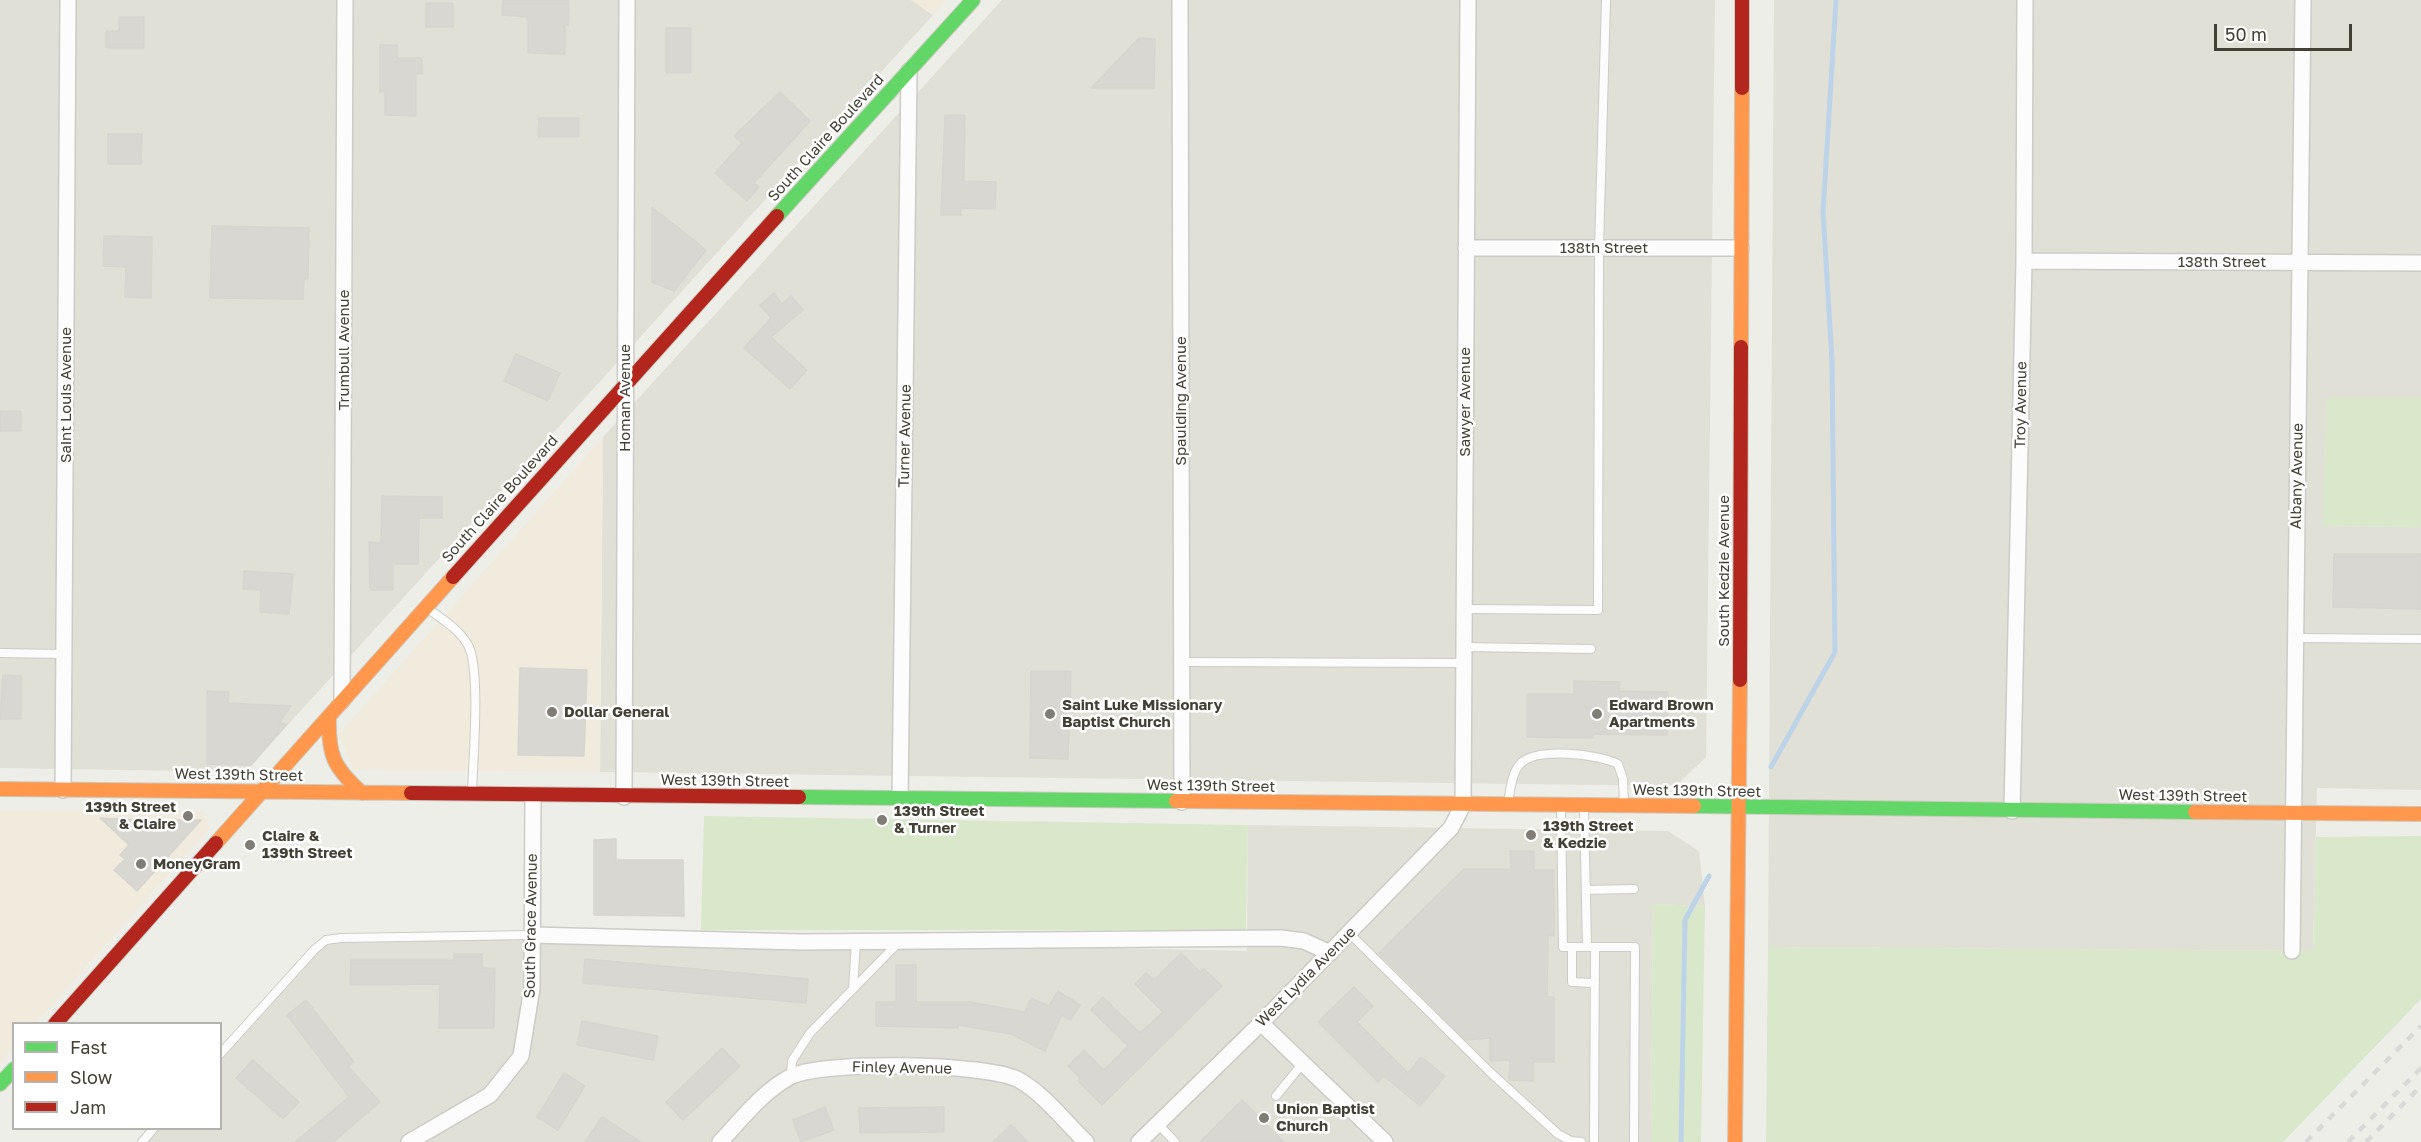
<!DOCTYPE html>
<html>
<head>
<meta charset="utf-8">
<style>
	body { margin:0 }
	#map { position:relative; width:2421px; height:1142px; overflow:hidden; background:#eeeee9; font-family:"Golos Text",sans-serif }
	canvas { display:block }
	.legend { position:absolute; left:12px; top:1022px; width:210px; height:108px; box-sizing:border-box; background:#fff; border:2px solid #b4b3af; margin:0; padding:8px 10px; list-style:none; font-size:18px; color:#434036 }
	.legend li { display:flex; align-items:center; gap:12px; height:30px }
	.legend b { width:30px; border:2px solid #b4b3af }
	.scale { position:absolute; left:2214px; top:24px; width:138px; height:27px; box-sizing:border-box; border:3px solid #434036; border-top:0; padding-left:8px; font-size:18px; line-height:21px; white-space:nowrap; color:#434036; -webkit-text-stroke:4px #fff; paint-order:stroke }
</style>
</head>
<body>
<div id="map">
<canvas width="2421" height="1142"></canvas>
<ul class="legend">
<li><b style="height:8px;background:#63d668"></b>Fast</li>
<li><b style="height:8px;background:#ff974d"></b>Slow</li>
<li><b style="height:8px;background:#b3261e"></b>Jam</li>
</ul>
<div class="scale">50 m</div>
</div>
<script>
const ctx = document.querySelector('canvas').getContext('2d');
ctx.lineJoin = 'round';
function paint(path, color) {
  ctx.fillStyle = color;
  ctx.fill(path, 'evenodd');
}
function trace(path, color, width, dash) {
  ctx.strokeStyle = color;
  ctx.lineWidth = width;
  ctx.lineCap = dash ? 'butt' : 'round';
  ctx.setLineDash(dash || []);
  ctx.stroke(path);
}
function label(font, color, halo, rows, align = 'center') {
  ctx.font = font + ' "Golos Text",sans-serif';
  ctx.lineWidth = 5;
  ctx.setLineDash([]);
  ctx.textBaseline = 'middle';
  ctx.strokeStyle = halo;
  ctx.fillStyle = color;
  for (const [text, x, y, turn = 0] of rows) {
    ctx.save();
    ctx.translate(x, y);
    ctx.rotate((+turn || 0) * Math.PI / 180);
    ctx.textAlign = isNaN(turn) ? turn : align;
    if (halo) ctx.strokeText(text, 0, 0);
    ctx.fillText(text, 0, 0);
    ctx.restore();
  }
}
paint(new Path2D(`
	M0,0H911L933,15L245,772L0,768Z
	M1002,0H1715L1706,757L1676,786L600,772L603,437Z
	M1774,0H2421V398H2327L2324,526L2421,527V790L2317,788L2313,951L1768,947Z
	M1248,825L1668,831L1699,851L1705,906L1653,904L1651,1142H142L154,1129L220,1128L221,1054L326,940L532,935L1247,951Z`), '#e1e0d7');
paint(new Path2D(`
	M911,0H946L933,15Z
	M603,437L600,772L354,770L338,735Z
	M0,810L203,811L210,828L36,1023L14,1024L13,1048L0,1064Z`), '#f0ebdd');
paint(new Path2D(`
	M2327,398H2421V527L2323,526Z
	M704,816L1248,825L1246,930H701Z
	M2421,836V999L2283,1142H1766L1768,947L2313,951L2316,837Z
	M1653,904L1705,906L1701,1142H1651Z`), '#d9e7cb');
trace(new Path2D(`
	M1771,767L1835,652L1832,361L1823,212L1836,0
	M1681,1142L1685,920L1709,876`), '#bdd3e8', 5);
const building = new Path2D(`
	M503,0H569L568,25H565V54L528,53V17L502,15Z
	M426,3H453V27H426Z
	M119,17H144V48H106V31H119Z
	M666,28H691V73H666Z
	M1139,38L1155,39L1154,88H1091Z
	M380,45H397V58H422V74H416V116L385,115V91L380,92Z
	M780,92L810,121L754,183L759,187L747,201L715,173L742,143L734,136Z
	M945,115H965L964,181L996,182L995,209L961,208V215H941Z
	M539,118H579V137H538Z
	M108,134H142L141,164H108Z
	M652,207L706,250L674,291L652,282Z
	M212,226L309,228L308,279H304L303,299L210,298Z
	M104,236L152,237L151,298L125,297L126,267L103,266Z
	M774,293L782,304L791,296L803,310L771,337L807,370L790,389L744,348L771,318L760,305Z
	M516,354L560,373L548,401L504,381Z
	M0,411H21V431H0Z
	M382,496L442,497V518H419L418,564H393V590H370L369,542L381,543Z
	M2334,554H2421V609L2333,607Z
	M244,571L293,574L289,614L260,612L261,590L243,589Z
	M520,668L587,670L584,756L518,755Z
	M1031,671H1071L1068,759L1030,758Z
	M3,675L21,676V719H0Z
	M1574,681L1620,682L1619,691L1668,692L1667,735L1593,734V738L1527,737V694H1574Z
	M207,691L229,692L228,703L291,706L279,723L287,724L251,765L207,764Z
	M100,818L139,820H201L137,891L114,870L125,859L120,855L129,845Z
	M616,839V860H683L684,916L594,915V840Z
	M1510,851H1534V870H1554V936L1548,935L1547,997H1554V1062H1533V1081L1509,1080L1510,1060L1490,1061V1038L1466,1040L1379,953L1464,869H1511Z
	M1181,953L1200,972L1204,969L1222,986L1102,1105L1078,1081L1080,1078L1068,1066L1084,1050L1104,1070L1128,1046L1091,1010L1103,997L1140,1033L1163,1012L1135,984L1146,973L1154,980Z
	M454,954H482V968H495L494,1028H439L440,984L350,985L351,960H454Z
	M585,959L808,979L806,1003L583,983Z
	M896,965H916V1002H970L1025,1012L1031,998L1049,1006L1058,991L1080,1005L1071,1020L1062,1015L1045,1051L1011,1034L958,1025V1028L876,1026V1002H896Z
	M1354,987L1373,1006L1357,1022L1408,1073L1421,1057L1445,1076L1420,1106L1384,1076L1378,1082L1318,1022Z
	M306,1000L354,1062L348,1066L380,1102L333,1142H295L349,1097L287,1015Z
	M582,1021L658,1036L653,1060L577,1045Z
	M722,1048L740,1066L683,1120L666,1102Z
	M253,1060L299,1102L283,1119L236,1078Z
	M564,1073L585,1086L558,1130L537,1117Z
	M1242,1100L1284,1142H1200Z
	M825,1107L834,1130L801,1142L793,1120Z
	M944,1107V1132L860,1133L859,1108Z
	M602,1117L641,1142H585Z
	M1011,1125L1028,1142H993Z`);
paint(building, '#d8d7d1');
trace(building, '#d6d5cf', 1.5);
const lane = new Path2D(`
	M427,608C442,619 459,629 468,645C481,669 473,761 472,792
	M1464,609L1598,610L1599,248L1606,0
	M2295,638L2421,639
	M1464,647L1591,649
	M0,653L64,654
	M1182,662L1464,663
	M1508,803C1510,791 1512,771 1521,763C1538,747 1598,754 1618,764L1623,779L1624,805
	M1561,808L1563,947H1635L1634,1142
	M1584,808L1587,947
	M1586,890L1634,889
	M1349,933L1491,1073L1558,1134L1571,1141L1581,1142
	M1572,947V982L1595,983
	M853,989L856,941
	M220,1054L315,949L326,940L341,938L532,935
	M791,1076L792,1061L810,1033L899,942
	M1276,1096L1303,1063
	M1158,1124L1175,1142
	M142,1142L154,1128
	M1594,1142L1595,947`);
const street = new Path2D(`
	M1180,0L1182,802
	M1466,248H1741
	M2024,261L2421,263
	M342,701L345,0
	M63,790L68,0
	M624,797L627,0
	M900,800L909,71
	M2012,811L2024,261L2025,0
	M532,935L801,942L1281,938L1304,941L1330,953
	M2292,951L2303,0
	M1261,1023L1385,1142
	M409,1142L490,1095L521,1056L532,988L533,795
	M720,1142C742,1119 762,1092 790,1077C820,1060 989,1063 1019,1080C1044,1094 1065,1122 1086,1142
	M1139,1142L1261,1023L1451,828L1463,805L1468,0`);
const fast = new Path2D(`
	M777,216L973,0
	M799,797L1176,801
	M1694,806L2195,812
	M0,1084L14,1069`);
const slow = new Path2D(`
	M1741,347L1742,88
	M329,716C328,755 333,767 362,793
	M0,789L411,793
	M1176,801L1694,806
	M2195,812L2421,814
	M216,843L453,577
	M1735,1142L1740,680`);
const jam = new Path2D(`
	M1742,88V0
	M453,577L777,216
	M1740,680L1741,347
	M411,793L799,797
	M55,1024L216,843`);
trace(lane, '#cccbc7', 10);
trace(street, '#cccbc7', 18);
trace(fast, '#cccbc0', 16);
trace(slow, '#cccbc0', 16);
trace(jam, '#cccbc0', 16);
trace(lane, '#fcfcfc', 8);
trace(street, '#fcfcfc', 15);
trace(fast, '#63d668', 14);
trace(slow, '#ff974d', 14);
trace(jam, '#b3261e', 14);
trace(new Path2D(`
	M2306,1142L2421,1026
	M2348,1142L2421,1068
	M2366,1142L2421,1086`), '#d9d9d8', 4.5, [8, 8]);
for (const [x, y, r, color] of [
	[552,712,6,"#7f7d75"],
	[1050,714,6,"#7f7d75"],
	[1597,714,6,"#7f7d75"],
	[188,816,6,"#7f7d75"],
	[882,820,6,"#7f7d75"],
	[1531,835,6,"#7f7d75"],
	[250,845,6,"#7f7d75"],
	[141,864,6,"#7f7d75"],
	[1264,1118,6,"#7f7d75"]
]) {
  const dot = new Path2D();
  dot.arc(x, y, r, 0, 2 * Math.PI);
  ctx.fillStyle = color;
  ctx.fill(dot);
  trace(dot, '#fff', 2);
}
label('15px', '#434036', '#fff', [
	["South Claire Boulevard",826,138,-48],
	["138th Street",1604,248],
	["138th Street",2222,262],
	["Trumbull Avenue",344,350,-90],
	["Saint Louis Avenue",66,395,-90],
	["Homan Avenue",625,398,-90],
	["Spaulding Avenue",1181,401,-90],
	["Sawyer Avenue",1465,402,-90],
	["Troy Avenue",2021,405,-89],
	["Turner Avenue",905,436,-89],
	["Albany Avenue",2297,476,-89],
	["South Claire Boulevard",500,499,-48],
	["South Kedzie Avenue",1724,571,-90],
	["West 139th Street",239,775,1],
	["West 139th Street",725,781,1],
	["West 139th Street",1211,786,1],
	["West 139th Street",1697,791,1],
	["West 139th Street",2183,796,1],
	["South Grace Avenue",531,926,-89],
	["West Lydia Avenue",1306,977,-45],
	["Finley Avenue",902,1068,1]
]);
label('bold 15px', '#434036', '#fff', [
	["Saint Luke Missionary",1062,705],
	["Baptist Church",1062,722],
	["Edward Brown",1609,705],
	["Apartments",1609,722],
	["Dollar General",564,712],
	["139th Street",176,807,"right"],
	["& Claire",176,824,"right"],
	["139th Street",894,811],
	["& Turner",894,828],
	["139th Street",1543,826],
	["& Kedzie",1543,843],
	["Claire &",262,836],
	["139th Street",262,853],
	["MoneyGram",153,864],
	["Union Baptist",1276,1109],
	["Church",1276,1126]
], 'left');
</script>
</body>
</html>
